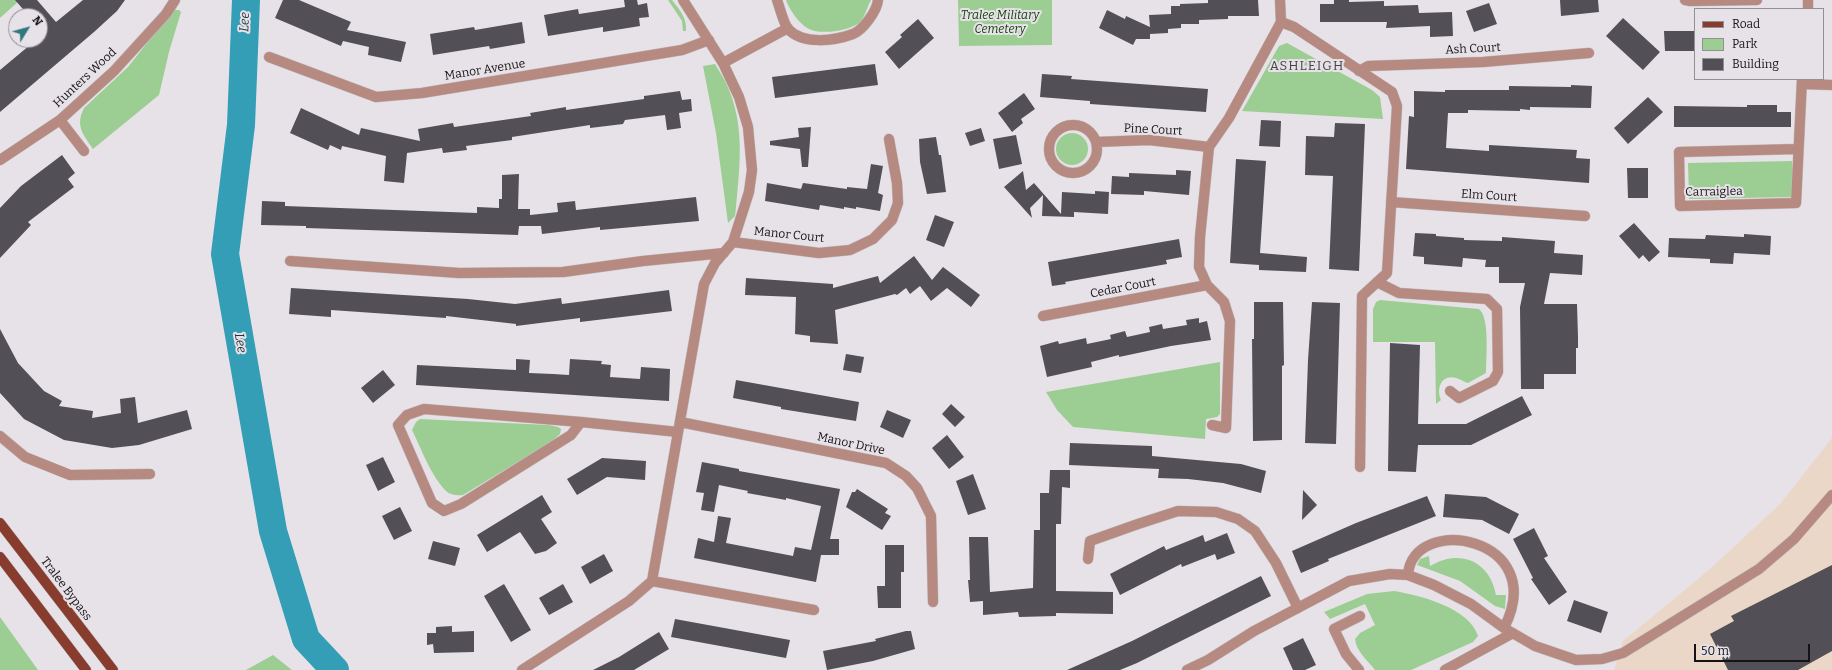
<!DOCTYPE html>
<html>
<head>
<meta charset="utf-8">
<style>
	body { margin:0 }
	#map { position:relative; width:1832px; height:670px; overflow:hidden; background:#e7e2e8; font-family:Bitter,serif }
	canvas { display:block }
	.legend { position:absolute; left:1694px; top:8px; width:130px; height:72px; box-sizing:border-box; background:#e7e2e8; border:1px solid #938f94; margin:0; padding:5px 7px; list-style:none; font-size:12px; color:#151315 }
	.legend li { display:flex; align-items:center; gap:8px; height:20px }
	.legend b { width:20px; border:1px solid #938f94 }
	.north { position:absolute; left:8px; top:8px; width:40px; height:40px; box-sizing:border-box; background:#e7e2e8; border:1px solid #938f94; border-radius:50%; rotate:53deg; font-size:11px; font-weight:700; line-height:16px; text-align:center; color:#151315 }
	.north::after { content:''; display:block; margin:auto; width:14px; height:18px; background:#2f787c; clip-path:polygon(50% 0,100% 100%,50% 72%,0 100%) }
	.scale { position:absolute; left:1694px; top:644px; width:116px; height:18px; box-sizing:border-box; border:2px solid #151315; border-top:0; padding-left:5px; font-size:12px; line-height:14px; white-space:nowrap; color:#151315; -webkit-text-stroke:3px #e7e2e8; paint-order:stroke }
</style>
</head>
<body>
<div id="map">
<canvas width="1832" height="670"></canvas>
<ul class="legend">
<li><b style="height:5px;background:#873c2e"></b>Road</li>
<li><b style="height:11px;background:#9cce93"></b>Park</li>
<li><b style="height:11px;background:#525056"></b>Building</li>
</ul>
<div class="north">N</div>
<div class="scale">50 m</div>
</div>
<script>
const ctx = document.querySelector('canvas').getContext('2d');
ctx.lineJoin = 'round';
function paint(path, color) {
  ctx.fillStyle = color;
  ctx.fill(path, 'evenodd');
}
function trace(path, color, width, dash) {
  ctx.strokeStyle = color;
  ctx.lineWidth = width;
  ctx.lineCap = dash ? 'butt' : 'round';
  ctx.setLineDash(dash || []);
  ctx.stroke(path);
}
function label(font, color, halo, rows, align = 'center') {
  ctx.font = font + ' Bitter,serif';
  ctx.lineWidth = 4;
  ctx.setLineDash([]);
  ctx.textBaseline = 'middle';
  ctx.strokeStyle = halo;
  ctx.fillStyle = color;
  for (const [text, x, y, turn = 0] of rows) {
    ctx.save();
    ctx.translate(x, y);
    ctx.rotate((+turn || 0) * Math.PI / 180);
    ctx.textAlign = isNaN(turn) ? turn : align;
    if (halo) ctx.strokeText(text, 0, 0);
    ctx.fillText(text, 0, 0);
    ctx.restore();
  }
}
paint(new Path2D(`
	M1832,438V670H1614L1623,641L1710,569L1780,504Z`), '#ead7c7');
paint(new Path2D(`
	M0,0H20L0,18Z
	M668,0H672C680,10 687,18 686,31H683L682,21Z
	M786,0H871C867,7 865,17 860,22C851,31 820,35 809,29C800,25 789,9 786,0Z
	M958,0H1052V45L959,46Z
	M173,10H179L181,12L169,52L159,95L93,149C83,134 75,126 84,108L128,67Z
	M1287,43L1372,90L1380,97L1383,119L1242,111L1279,46Z
	M715,64C719,71 724,78 727,85C745,125 740,165 736,207L735,216L728,223L716,133L703,66Z
	M1056 149a16 16 0 1 1 32 0a16 16 0 1 1-32 0Z
	M1792,161L1793,197L1689,199L1688,163Z
	M1380,300L1479,309C1490,317 1486,359 1486,373L1468,383C1464,382 1460,379 1456,378C1441,374 1436,389 1441,400L1436,404L1435,342H1373V309L1376,302Z
	M1220,362V414L1217,417L1206,419L1205,439L1073,427L1057,410L1046,392Z
	M420,419L549,425L558,427L561,429L560,434L551,442L463,495C457,496 450,495 446,491C431,476 421,448 412,430L416,422Z
	M1429,556L1430,566C1460,548 1490,561 1496,595H1506L1505,609L1495,606L1460,581L1417,565L1420,559Z
	M1394,591C1419,595 1470,608 1478,636L1473,642L1411,670H1375C1368,661 1356,651 1355,639L1360,633L1375,625L1365,604L1330,619L1324,612L1367,594Z
	M0,617L38,670H0Z
	M273,655L292,670H246Z`), '#9cce93');
trace(new Path2D(`
	M246,0L241,125L225,254L273,531L306,639L335,670`), '#339eb5', 28);
paint(new Path2D(`
	M15,0H37L56,22L83,0H125L117,11L94,32L0,112V70L36,40H40V16H29Z
	M283,0H299L351,22L347,30L406,42L401,62L368,55L369,47L343,41L341,46L275,18Z
	M624,0H637L638,5L647,3L649,17L639,18L640,26L603,32V27L548,36L544,15L578,9L579,14L625,7Z
	M1208,0H1258L1259,16H1228V19L1199,20V24H1181V28L1168,29V33L1150,34V39H1136L1133,45L1099,28L1107,10L1125,19L1126,16L1150,27L1149,15L1171,14V6H1180V4L1208,3Z
	M1334,0H1349V2L1384,1V6L1418,5L1419,13L1452,12L1453,36L1430,37V26L1386,28L1387,22H1320V4H1334Z
	M1560,0H1598L1599,12L1561,16Z
	M1489,3L1497,24L1474,32L1466,11Z
	M1623,18L1660,52L1643,70L1606,36Z
	M918,19L934,38L899,69L885,52L902,37L900,35Z
	M522,22L525,43L490,49L489,46L433,55L430,34L474,27L475,30Z
	M1664,31H1695V51H1665Z
	M875,64L878,85L775,98L772,77Z
	M1042,74L1072,76L1071,79L1208,89L1206,112L1090,104V101L1040,97Z
	M1571,85L1592,86L1591,108L1530,107V110L1520,109V111L1468,110V113H1448L1446,148L1489,151V145L1577,150L1576,158L1590,159L1589,183L1406,169L1409,116L1414,117V91L1445,92V90H1509V86L1571,87Z
	M680,91L682,100L691,99L692,111L679,113L681,128L667,130L665,115L625,120L623,124L590,128V125L512,137V140L466,146L467,150L443,153L442,148L407,153L404,183L384,181L386,156L342,146L341,150L330,145L328,150L290,133L301,108L359,135L361,128L420,141L418,129L453,123L454,127L531,116L530,113L566,107V110L644,99V96Z
	M1024,93L1035,109L1021,119L1023,123L1012,132L998,113Z
	M1648,97L1663,112L1628,144L1614,128Z
	M1747,105H1777V112H1791V127H1674V106L1747,107Z
	M1261,120L1281,121L1280,147L1259,146Z
	M1335,123L1365,124L1359,271L1329,269L1333,176L1305,175L1306,136L1334,137Z
	M811,127L808,167H802L800,149L770,145V141L799,137L798,128Z
	M981,128L985,141L970,146L965,133Z
	M1016,135L1022,164L999,169L993,139Z
	M936,137L939,155H941L946,192L927,194L920,162L919,139Z
	M62,155L75,173L68,179L74,187L28,222L31,225L0,258V208L21,186Z
	M1236,159L1266,161L1260,253L1307,257L1306,272L1259,270V265L1230,263Z
	M871,164L883,166L878,193L883,195L880,211L856,207V209L844,207V209L820,205L819,210L765,201L767,183L801,189L803,183L847,189V187L867,189Z
	M1627,168H1648V198H1628Z
	M1176,170L1191,171L1189,195L1144,191V195L1111,194L1112,176L1129,177V173L1176,175Z
	M1023,171L1026,190L1034,183L1061,214L1062,192L1095,194V191L1109,192L1108,214L1074,212V217L1042,216L1043,195L1030,208L1032,218L1004,187Z
	M519,174L518,209H530V215L558,212L557,203L575,201L576,210L696,197L699,221L600,230V227L542,234L541,226H519L518,235L306,228V226L261,225L262,201L285,202V206L477,213V207L499,208V199H502V175Z
	M935,215L954,222L944,247L926,240Z
	M1634,223L1660,252L1649,262L1643,255L1639,259L1619,236Z
	M1415,233L1436,234V236L1464,238V240L1502,241V237L1555,241L1554,253L1583,255L1582,275L1550,273L1544,304H1577L1578,337V348H1576V374H1544V389H1521L1520,307L1525,283H1499V267H1485L1486,260L1463,258L1462,267L1424,264V257L1413,256Z
	M1744,234L1771,236L1770,255L1734,253L1733,264L1710,263V259L1668,257L1669,238L1705,239L1706,235L1744,237Z
	M1179,239L1182,257L1166,260L1167,264L1065,282L1066,284L1052,286L1048,262Z
	M914,256L932,280L943,267L980,295L971,307L947,288L931,301L920,286L910,294L906,288L897,295L895,294L835,310L838,344L810,342V336L795,334L796,297L745,295L746,278L833,284V288L878,276L880,283Z
	M291,288L468,299L515,304L561,298L562,304L669,290L672,311L580,322V318L516,326V324L446,316V318L331,310V317L289,314Z
	M1254,302H1283L1284,365L1282,366V440L1253,441L1252,339H1254Z
	M1312,302L1340,303L1336,444L1305,443L1308,360Z
	M1199,318V323L1207,321L1211,340L1171,346L1119,357V355L1091,362L1092,367L1047,377L1040,346L1058,341L1059,344L1086,338L1087,344L1111,339L1110,335L1125,331L1127,337L1150,332L1149,327L1162,324L1163,329L1187,325L1186,320Z
	M0,329L18,363L44,391L62,401L59,406L93,411L92,418L121,413L120,399L135,397L138,423L187,410L192,429L139,445L112,448L64,440L24,419L0,393Z
	M1390,343L1420,345L1418,424H1466L1522,396L1532,415L1471,445H1418L1416,472L1388,471Z
	M846,354L864,357L861,373L843,370Z
	M516,359L530,360L529,373L553,374L569,375L570,359L602,361L601,364L611,365L610,377L640,379L641,367L670,369L669,401L416,385L417,365L516,370Z
	M383,370L395,385L373,403L361,388Z
	M736,380L859,402L856,421L781,409V407L733,398Z
	M951,404L965,417L955,427L942,414Z
	M887,410L911,420L903,438L880,427Z
	M947,435L964,457L949,469L932,448Z
	M1070,443L1152,446V456L1241,464L1266,471L1261,493L1223,483L1188,479L1158,478L1159,469L1069,465Z
	M383,457L395,482L378,491L366,465Z
	M602,458L646,461L645,480L607,477L577,495L567,479Z
	M702,462L739,469V471L840,489L830,539H839V555H821L816,582L694,558L698,538L714,542L718,516L731,518L726,543L793,556L795,547L811,550L821,506L786,498V500L747,493L748,491L719,485L714,512L701,510L704,493L696,492Z
	M1050,470H1070V488L1062,487L1061,524H1056V591L1113,592V614L1056,613V616L1019,617L1018,612L983,615V601L970,602L968,580H970L969,537H988L990,592L1033,588L1034,530H1040V493H1049Z
	M973,474L986,509L968,515L956,481Z
	M857,489L888,509L885,513L891,516L882,530L846,507L852,492H855Z
	M1303,490L1317,505L1302,520Z
	M1445,494L1486,497L1519,514L1509,534L1482,520L1443,517Z
	M542,495L552,512L541,519L557,543L546,551L535,554L520,532L487,552L477,535Z
	M1427,496L1436,516L1328,559L1329,561L1301,573L1292,551L1356,523Z
	M400,507L412,531L394,540L382,516Z
	M1534,528L1548,556L1544,558L1567,592L1549,605L1531,579L1533,578L1513,539Z
	M1227,533L1235,553L1217,560L1215,554L1182,567L1181,564L1120,595L1110,574L1164,546L1166,550L1203,535L1205,542Z
	M433,541L460,548L455,566L428,559Z
	M885,545H904V572H901V608H878L877,586H885Z
	M604,554L613,571L590,584L581,567Z
	M1832,565V651L1798,670H1728L1710,634L1734,621L1731,616Z
	M1261,576L1271,596L1137,663L1120,670H1067L1132,641Z
	M504,584L531,630L511,642L484,596Z
	M563,584L573,602L549,615L539,598Z
	M1574,600L1608,612L1601,633L1567,621Z
	M675,619L790,640L786,658L671,637Z
	M452,626V632L474,631V652L434,653L433,644L427,645V633H436V627Z
	M906,631H911L915,649L873,661L827,670L823,651L876,641L875,639Z
	M659,632L669,649L634,670H593L619,657Z
	M1303,638L1316,665L1305,670H1293L1283,648Z`), '#525056');
const minor = new Path2D(`
	M777,0C780,8 783,22 788,29C803,45 834,41 853,34C863,30 877,11 878,0
	M1280,0L1281,22L1294,27L1392,92L1397,106L1387,273L1362,296L1360,467
	M1685,0L1690,1L1757,0
	M1808,9V0
	M269,57L376,97L422,93L682,50L709,40
	M723,63L788,28
	M1359,71L1368,66L1483,62L1589,53
	M1802,84L1832,85
	M60,120L84,151
	M1049 149a24 24 0 1 1 48 0a24 24 0 1 1-48 0Z
	M1096,142L1149,140L1209,147
	M1798,149L1679,152L1680,206L1796,203L1802,79
	M0,160L60,120L114,71L166,14L175,0
	M1391,202L1585,216
	M733,242L819,253L850,250L873,239L892,220L898,203L897,183L889,139
	M290,261L459,273L563,272L643,261L724,253
	M1377,282L1399,293L1487,299L1497,309L1498,372L1493,381L1459,398L1450,391
	M1043,316L1207,285
	M581,422L571,435L461,504L444,511L432,503L398,425L407,415L424,409L581,422L678,432
	M680,422L886,463L906,476L917,488L931,516L933,602
	M1212,425L1226,428L1230,321L1224,302L1207,285L1199,267L1200,237L1209,147L1229,118L1281,22
	M0,436L25,457L70,475L150,474
	M1088,559L1090,541L1138,524L1178,511L1216,512L1238,519L1255,531L1276,563L1298,608
	M1408,575C1412,513 1551,536 1504,628
	M652,581L814,610
	M522,670L629,601L652,581L704,284L715,263L733,242L749,192L752,170L748,127L739,97L723,63L683,0
	M1187,670L1208,660L1254,631L1349,581L1390,574L1408,575L1434,585L1471,604L1504,628L1535,646L1576,660L1602,659L1623,653L1759,569L1794,539L1832,495
	M1359,670L1346,654L1334,629L1360,616
	M1445,670L1513,633`);
const primary = new Path2D(`
	M0,523L113,670
	M0,557L86,670`);
trace(minor, '#c1bdc2', 11);
trace(primary, '#c1bdc2', 11);
trace(minor, '#b68a80', 10);
trace(primary, '#873c2e', 10);
label('italic 12px', '#103b06', '#e7e2e8', [
	["Tralee Military",1000,16],
	["Cemetery",1000,30]
]);
label('12px', '#151315', '#e7e2e8', [
	["Ash Court",1473,49,-3],
	["Manor Avenue",485,70,-9],
	["Hunters Wood",85,78,-43],
	["Pine Court",1153,130,3],
	["Carraiglea",1714,192,-1],
	["Elm Court",1489,196,4],
	["Manor Court",789,235,6],
	["Cedar Court",1123,288,-11],
	["Manor Drive",851,444,12],
	["Tralee Bypass",66,589,53]
]);
label('italic 13px', '#1c3339', '#e7e2e8', [
	["Lee",245,22,-88],
	["Lee",240,343,80]
]);
ctx.letterSpacing = '1px';
label('13px', '#474347', '#e7e2e8', [
	["ASHLEIGH",1307,66]
]);
ctx.letterSpacing = '0px';
</script>
</body>
</html>
